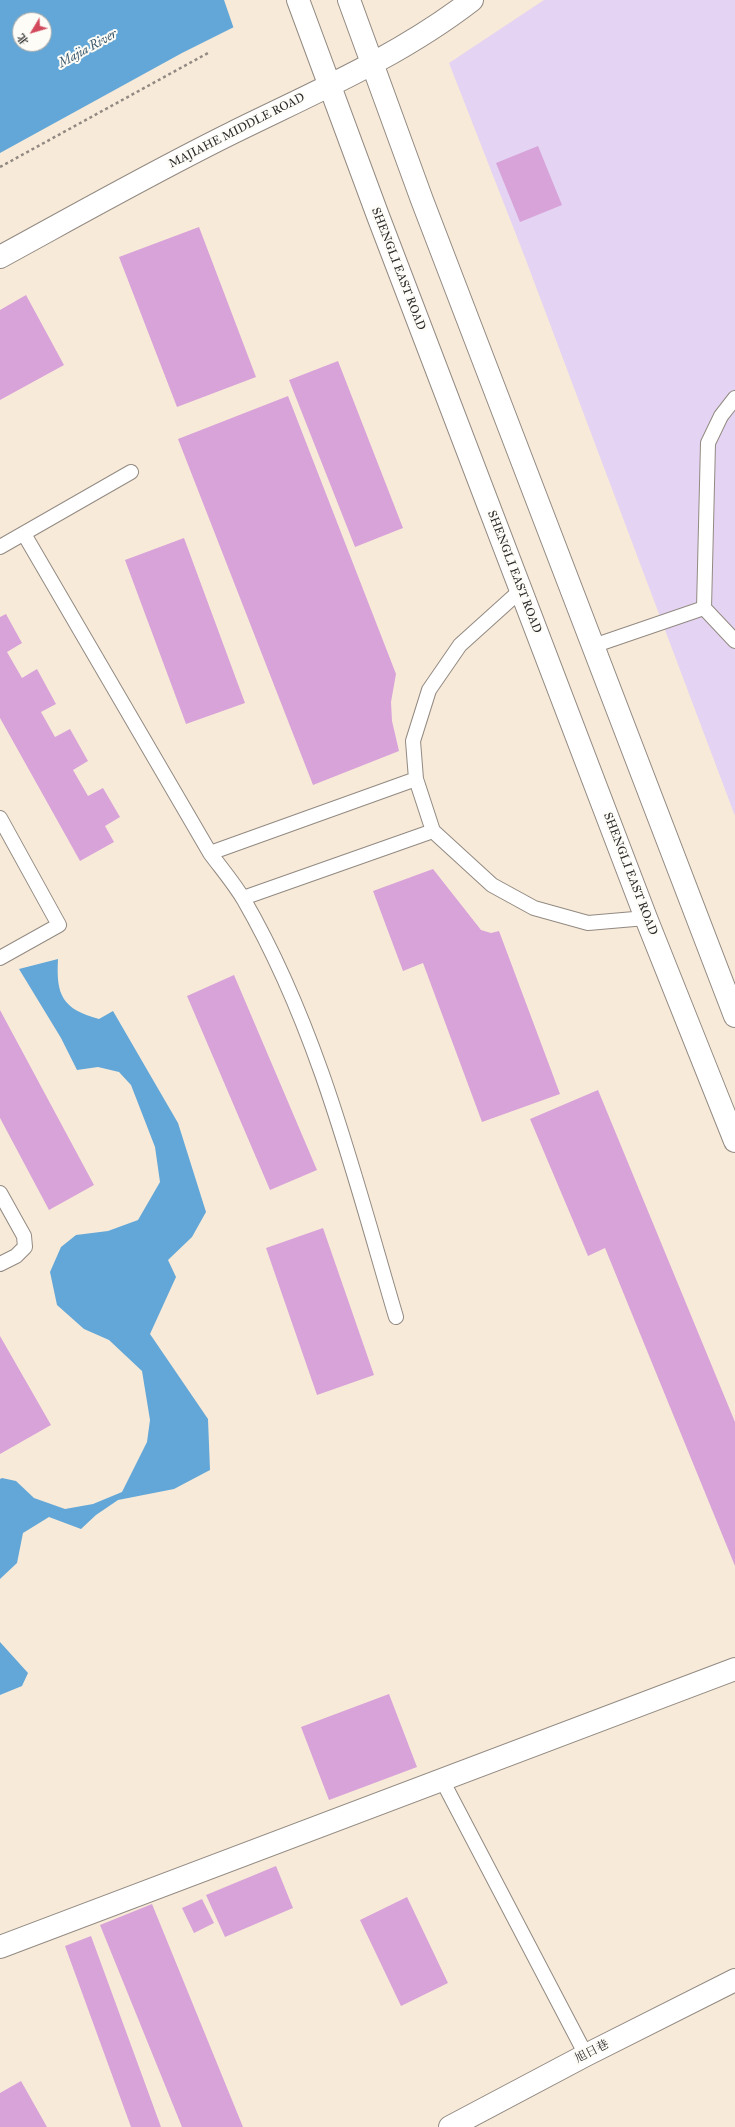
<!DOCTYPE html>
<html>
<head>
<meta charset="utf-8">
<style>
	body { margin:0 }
	#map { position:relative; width:735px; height:2127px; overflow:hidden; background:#f8ead9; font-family:"IM FELL Great Primer","Noto Serif SC",serif }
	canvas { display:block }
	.north { position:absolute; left:12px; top:12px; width:40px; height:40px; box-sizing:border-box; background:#fdfcf7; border:1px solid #a9a8a5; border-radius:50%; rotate:232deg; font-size:11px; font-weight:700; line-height:16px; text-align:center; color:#2b2b2b }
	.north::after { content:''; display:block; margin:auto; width:14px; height:18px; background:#d1495b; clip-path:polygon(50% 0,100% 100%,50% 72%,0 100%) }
</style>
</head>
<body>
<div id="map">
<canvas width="735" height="2127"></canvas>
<div class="north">北</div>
</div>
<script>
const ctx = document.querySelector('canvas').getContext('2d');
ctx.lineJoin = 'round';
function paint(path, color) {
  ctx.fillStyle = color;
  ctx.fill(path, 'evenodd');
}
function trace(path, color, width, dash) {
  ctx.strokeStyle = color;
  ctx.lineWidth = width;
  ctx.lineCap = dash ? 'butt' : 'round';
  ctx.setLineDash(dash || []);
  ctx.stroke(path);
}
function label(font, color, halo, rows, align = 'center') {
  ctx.font = font + ' "IM FELL Great Primer","Noto Serif SC",serif';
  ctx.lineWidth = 4;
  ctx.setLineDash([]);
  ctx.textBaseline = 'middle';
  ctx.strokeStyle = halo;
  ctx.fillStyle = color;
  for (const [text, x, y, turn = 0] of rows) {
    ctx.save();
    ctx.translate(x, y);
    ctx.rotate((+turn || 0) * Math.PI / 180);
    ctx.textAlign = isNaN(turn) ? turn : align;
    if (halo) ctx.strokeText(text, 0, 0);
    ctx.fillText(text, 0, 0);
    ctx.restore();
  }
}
paint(new Path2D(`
	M544,0H735V816L524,255L449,63Z`), '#e4d3f2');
paint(new Path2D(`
	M0,0H288L182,53L0,153ZM20,20H44V44H20Z
	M58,959C56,995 62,1009 99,1019L113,1011L178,1123L206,1212L192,1237L168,1260L176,1277L150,1334L208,1419L210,1470L174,1489L118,1500L96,1515L81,1529L49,1517L23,1533L17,1563L0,1579V1479L2,1478L16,1481L34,1498L65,1509L93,1504L122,1492L147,1442L150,1420L142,1371L109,1340L84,1329L57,1305L50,1272L61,1247L76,1235L108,1231L138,1220L160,1182L155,1147L131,1085L119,1072L98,1067L77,1070L61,1038L19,969Z
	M0,1642L28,1673L22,1686L0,1695Z`), '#62a7d7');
paint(new Path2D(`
	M224,0H290L234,29Z`), '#f8ead9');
paint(new Path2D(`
	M538,146L562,205L520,222L496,163Z
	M199,227L256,377L177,407L119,257Z
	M26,295L64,365L0,400V310Z
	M338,361L403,528L355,547L289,380Z
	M288,396L396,674L391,702L392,721L399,751L313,785L178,439Z
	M184,538L245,703L186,724L125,560Z
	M6,614L22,643L7,652L22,678L37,669L56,704L41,712L55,737L70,729L88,761L73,770L88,796L103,788L120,817L105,826L114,842L80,861L0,718V617Z
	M433,869L481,930L491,933L499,931L560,1094L482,1122L423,963L403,971L373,891Z
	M234,975L317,1170L270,1190L187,996Z
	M0,1010L94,1185L49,1210L0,1118Z
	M598,1090L735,1422V1566L605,1248L588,1256L530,1119Z
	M323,1228L374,1375L317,1395L266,1248Z
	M0,1336L51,1425L0,1454Z
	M389,1694L417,1767L329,1800L301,1727Z
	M276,1866L293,1908L225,1937L206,1895Z
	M407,1897L448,1983L401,2006L360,1920Z
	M202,1899L214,1923L194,1933L182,1908Z
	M152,1904L243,2127H182L100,1925Z
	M91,1936L161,2127H131L65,1946Z
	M21,2081L47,2127H0V2093Z`), '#d8a3d9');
const service = new Path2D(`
	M24,534L210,853C221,868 234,883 244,900C318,1028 354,1175 396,1317
	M0,547L131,472
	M521,590L460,645L429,690L413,741L416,779L433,831L492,885L534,908L588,923L646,918
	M704,608L708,443L721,416L735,398
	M593,646L704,608L735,641
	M0,818L59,925L0,958
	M210,853L416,779
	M243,898L433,831
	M0,1193L24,1236L25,1247L16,1256L0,1264
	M442,1780L586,2055`);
const minor = new Path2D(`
	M0,1947L735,1669
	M450,2127L586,2055L735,1980`);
const tertiary = new Path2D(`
	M0,257C77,215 153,172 232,133C313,93 400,56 472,0`);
const secondary = new Path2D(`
	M298,0L378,216L646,918L735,1141
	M349,0L422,200L735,1016`);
trace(service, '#928a82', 16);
trace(minor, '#928a82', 24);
trace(tertiary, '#928a82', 24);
trace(secondary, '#928a82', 24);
trace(new Path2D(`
	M0,167L208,53`), '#928a82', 2.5, [3, 3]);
trace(service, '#fff', 14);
trace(minor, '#fff', 22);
trace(tertiary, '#fff', 22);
trace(secondary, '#fff', 22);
label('12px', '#2b2b2b', '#fdfcf7', [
	["MAJIAHE MIDDLE ROAD",237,131,-27],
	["SHENGLI EAST ROAD",398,269,69],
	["SHENGLI EAST ROAD",514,572,69],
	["SHENGLI EAST ROAD",630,874,69],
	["旭日巷",592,2052,-27]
]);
label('italic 13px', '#415d70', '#fdfcf7', [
	["Majia River",88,49,-29]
]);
</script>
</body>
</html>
